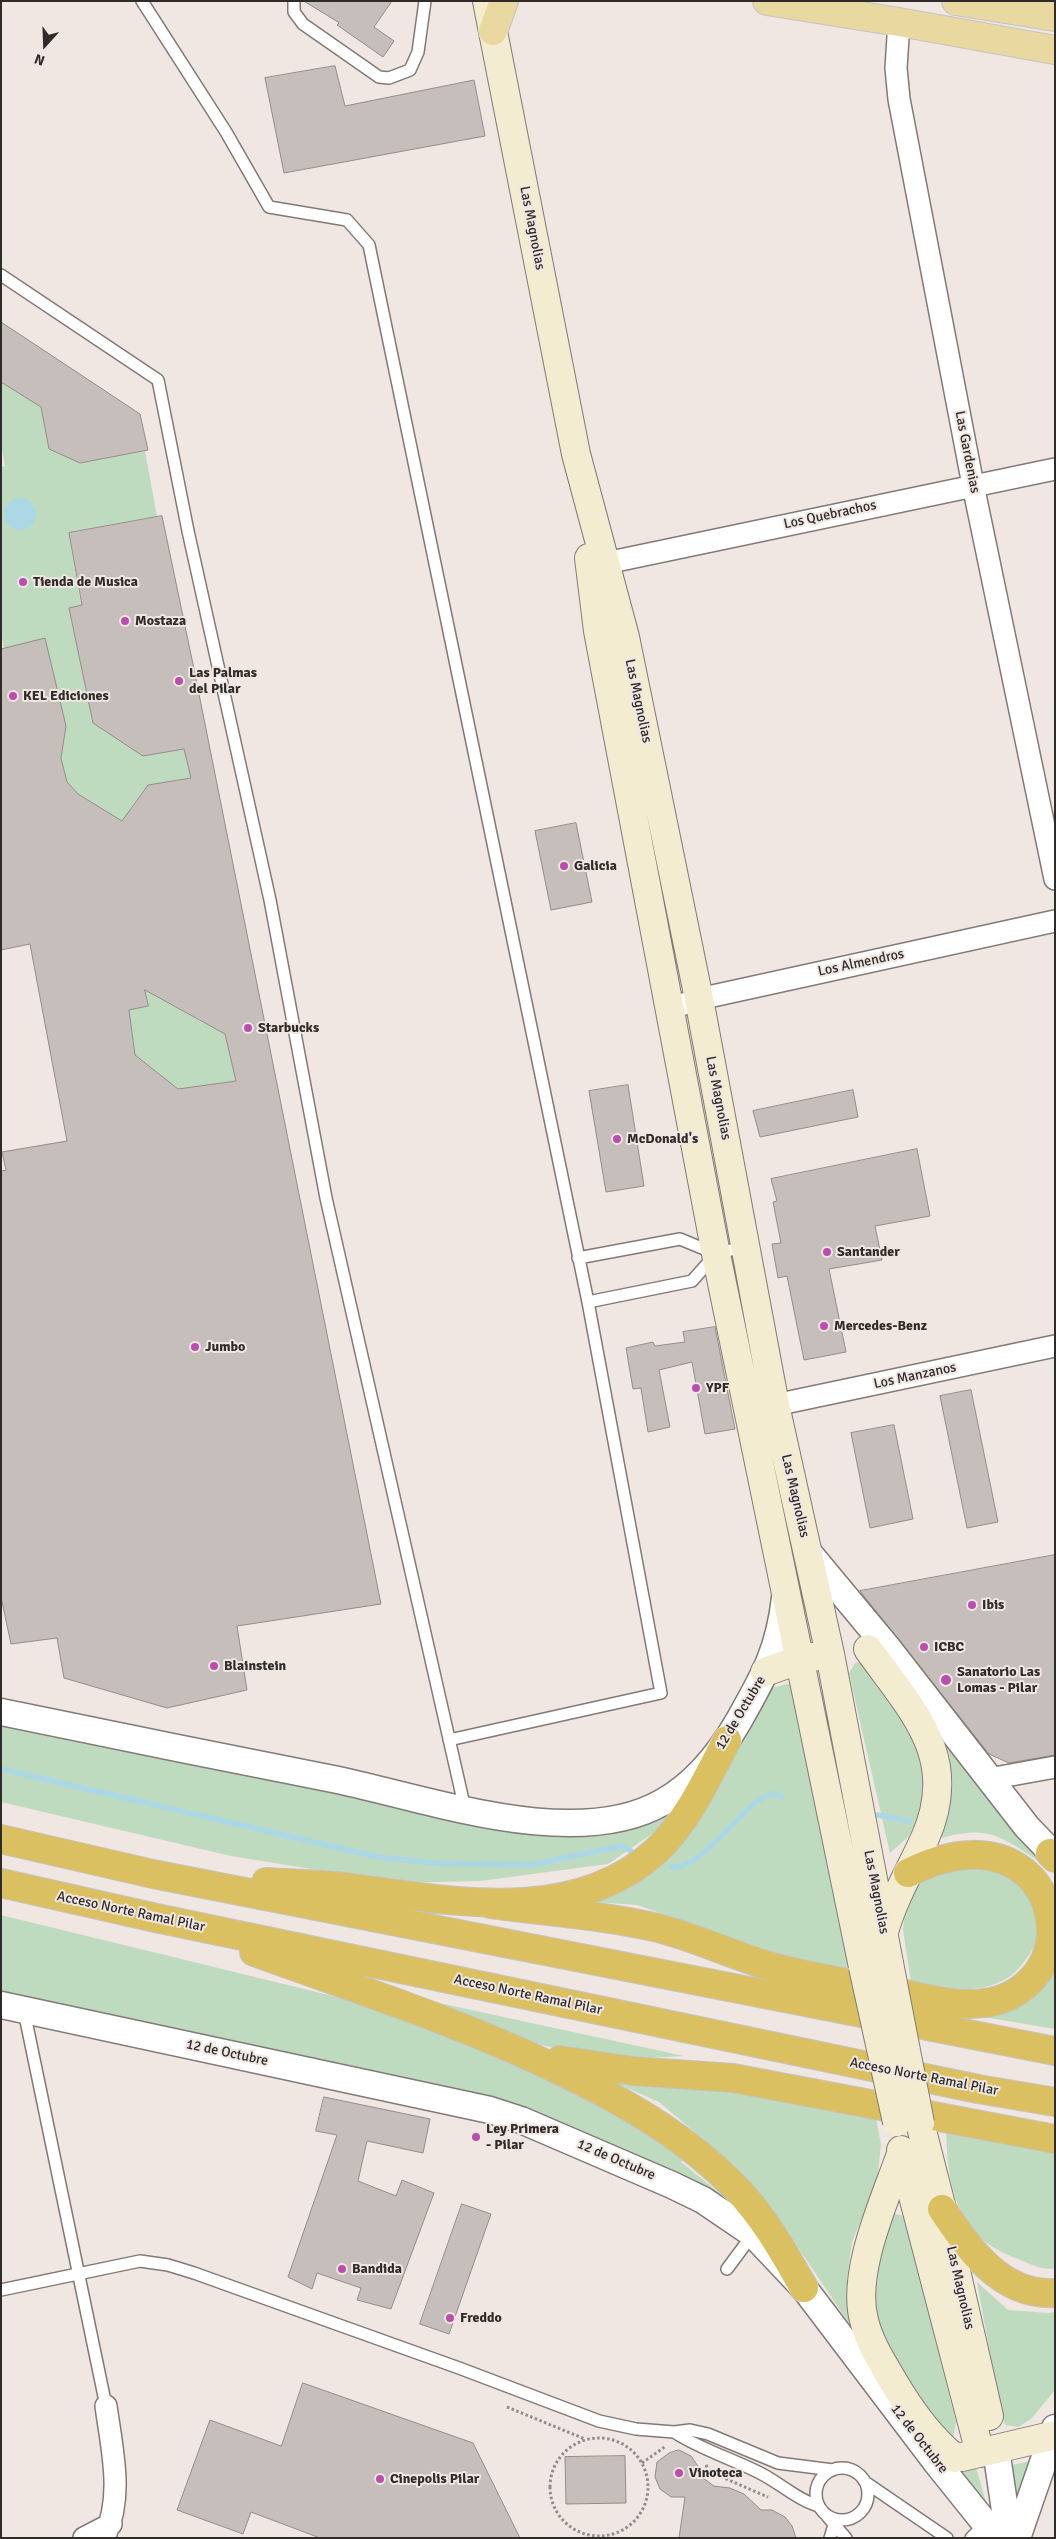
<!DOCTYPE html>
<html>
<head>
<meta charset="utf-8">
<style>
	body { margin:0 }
	#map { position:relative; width:1056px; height:2539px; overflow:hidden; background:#f0e6e2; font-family:Signika,sans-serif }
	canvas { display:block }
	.frame { position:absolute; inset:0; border:2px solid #2e2b29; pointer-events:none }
	.north { position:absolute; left:20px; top:20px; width:50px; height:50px; -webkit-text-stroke:4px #f0e6e2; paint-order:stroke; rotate:200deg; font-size:14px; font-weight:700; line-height:20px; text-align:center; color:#2e2b29 }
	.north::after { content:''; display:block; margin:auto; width:18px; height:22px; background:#2e2b29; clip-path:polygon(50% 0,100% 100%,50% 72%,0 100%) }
</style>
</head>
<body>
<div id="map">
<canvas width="1056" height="2539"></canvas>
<div class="frame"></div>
<div class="north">N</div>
</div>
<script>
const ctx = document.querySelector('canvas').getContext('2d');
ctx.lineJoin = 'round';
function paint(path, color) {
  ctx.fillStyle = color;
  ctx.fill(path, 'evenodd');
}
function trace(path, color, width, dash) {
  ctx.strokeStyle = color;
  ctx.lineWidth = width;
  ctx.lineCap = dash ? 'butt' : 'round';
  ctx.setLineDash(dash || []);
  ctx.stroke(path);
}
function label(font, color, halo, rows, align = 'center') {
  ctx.font = font + ' Signika,sans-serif';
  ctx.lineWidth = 4;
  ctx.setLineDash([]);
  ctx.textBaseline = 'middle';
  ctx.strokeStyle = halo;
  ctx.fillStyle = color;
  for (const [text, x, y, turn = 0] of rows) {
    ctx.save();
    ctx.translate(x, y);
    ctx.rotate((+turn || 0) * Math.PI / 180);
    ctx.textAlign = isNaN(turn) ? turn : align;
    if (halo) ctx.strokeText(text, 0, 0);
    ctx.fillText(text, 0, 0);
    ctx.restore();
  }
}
paint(new Path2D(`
	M1,382L41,407L80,463L145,451L157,517L69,533L81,605L69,609L93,723L143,756L184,749L191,778L148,785L130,809L168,1003L225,1034L236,1081L178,1089L135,1055L129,1010L148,1006L108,813L78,794L67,782L61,758L62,738L4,648L1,633V467L5,466L1,443Z
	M864,1661L916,1738L923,1768L925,1793L918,1818L908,1837L890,1853L849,1673L855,1663Z
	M791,1683L851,1971L779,1954L637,1905L566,1900L638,1877L772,1688Z
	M1,1719L478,1822L678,1804L659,1829L608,1864L480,1881L397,1883L231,1856L1,1802Z
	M948,1747L1042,1863C999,1836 990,1824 938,1839L953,1784Z
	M995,1866L1034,1897L1039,1939C1033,1949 1026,1961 1017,1970C992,1996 942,1992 911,1982L903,1930L905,1908L919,1882L944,1867Z
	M1,1915L337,1997L432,2029L636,2117L687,2156L681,2162L746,2214L711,2190L678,2172L547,2119L1,1996Z
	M1055,1960V2029L978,2016Z
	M439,2003L684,2056C633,2060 570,2055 521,2039C491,2030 461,2017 431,2006Z
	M607,2079L666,2082L875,2113L881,2144L877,2182L852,2242L847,2278L849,2314L865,2347L795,2243L761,2196L734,2165L659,2102Z
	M946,2124L1055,2146V2269C1042,2270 1030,2264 1018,2259C954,2236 947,2184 946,2124Z
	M892,2213L904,2216L956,2422L953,2439L929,2420L880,2331L874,2294V2267Z
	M977,2282L1008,2310L1049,2313L1055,2312V2390L1031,2419L1018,2427L1005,2425L1001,2413Z
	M1031,2461L1014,2502L1007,2466Z
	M975,2464L988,2509L953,2473Z`), '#bfdbbf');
paint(new Path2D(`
	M4 514a16 16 0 1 1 32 0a16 16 0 1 1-32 0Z`), '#acd8e5');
trace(new Path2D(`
	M1,1769L378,1857L434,1863L530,1865L621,1846L631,1851
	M878,1815L909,1821
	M671,1867C698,1871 738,1814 759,1800C763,1797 769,1795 773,1793L782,1797`), '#acd8e5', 5.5);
const building = new Path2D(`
	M304,1H392L374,27L394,41L383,57L337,25L339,23Z
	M335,66L345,106L474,80L485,136L284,173L265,78Z
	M1,322L140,414L148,450L80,463L49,449L41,407L1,382Z
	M162,516L194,669L381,1604L237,1626L247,1690L167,1708L64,1678L57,1638L11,1644L1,1597V1171L6,1170L2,1152L67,1141L30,944L1,950V649L45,638L66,726L61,758L67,782L78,794L122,821L148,785L191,778L184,749L143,756L93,723L69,608L82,605L69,533ZM145,990L225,1034L236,1081L178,1089L135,1055L129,1010L148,1006Z
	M576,823L592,902L551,910L535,831Z
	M628,1085L644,1186L606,1192L589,1091Z
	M853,1090L858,1117L760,1137L753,1111Z
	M917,1149L930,1216L875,1226L882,1260L829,1269L846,1352L804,1360L787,1276L778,1278L772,1244L781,1243L773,1202L777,1201L771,1179Z
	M715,1327L735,1429L705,1434L692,1362L659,1370L670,1427L648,1432L641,1388L633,1389L626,1348L653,1342L655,1346L685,1342L683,1332Z
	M971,1390L998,1522L967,1528L940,1396Z
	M894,1425L913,1519L870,1528L851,1433Z
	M1055,1555V1755L1009,1763L989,1754L860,1591Z
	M324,2097L430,2119L423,2153L367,2141L358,2181L396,2196L402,2180L434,2193L391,2309L357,2300L361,2288L317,2273L312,2289L288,2277L337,2135L316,2131Z
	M462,2204L491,2214L449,2334L420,2324Z
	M303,2383L473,2443L520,2538H320L251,2512L243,2534L177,2510L210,2420L281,2446Z
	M679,2450L691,2456L700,2469L703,2478L714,2486L730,2488L744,2494L761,2510H772L785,2517L792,2526L796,2538H679L685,2497H671L660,2489L655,2477L657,2462L669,2453Z
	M625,2456L626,2503L566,2504L565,2457Z`);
paint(building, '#c6beba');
trace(building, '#958c88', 1);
const service = new Path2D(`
	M142,1L226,132L269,207L347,220L369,245L588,1302L661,1693L449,1740
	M294,1V12L303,24L379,77L389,78L410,70L418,52L425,1
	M1,275L158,380L188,531L270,900L326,1198L465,1809
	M578,1258L680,1239L714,1253
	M588,1302L692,1281L716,1254L746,1246
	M24,2011L106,2406
	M727,2269L753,2234
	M1,2290L140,2261L168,2265L194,2273L459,2368L599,2421L636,2429L674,2432L690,2430L708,2434L778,2463L833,2470
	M674,2432C700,2449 730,2458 758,2472C779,2482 797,2500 819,2506
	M816 2494a26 26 0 1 1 52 0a26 26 0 1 1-52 0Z
	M865,2482L947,2538
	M827,2516L846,2538
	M830,2538L834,2525
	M971,2538L979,2530L983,2521`);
const minor = new Path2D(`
	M899,22L896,68L899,99L973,485L1055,879
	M606,563L1055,469
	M669,1009L699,999L1055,921
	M775,1405L1055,1346
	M989,1779L1055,1767
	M84,2538L111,2524
	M104,2538C124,2497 112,2450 106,2406`);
const tertiary = new Path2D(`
	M808,1552L887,1647L1027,1827L1055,1856
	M1,1712C112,1735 222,1757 333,1779C426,1798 575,1853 663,1802C695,1784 720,1753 738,1722C764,1676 779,1651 785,1598
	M1,2005L490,2110L521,2120L672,2185L703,2200L753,2234L804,2288L936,2462L997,2538
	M996,2449L1009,2538
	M1017,2538L1055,2428`);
const secondary = new Path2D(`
	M487,1L576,454L625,637L699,999L775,1405L830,1654L889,1963
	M589,558L598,631L716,1254L863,1967
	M868,1649C912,1711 961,1757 925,1838C911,1869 893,1899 884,1932
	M765,1672L801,1659L819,1656
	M920,2123L942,2209L989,2416
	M901,2150L980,2453
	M902,2151C886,2198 851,2271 864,2320C869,2342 882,2362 893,2381C910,2410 929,2437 955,2458
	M962,2457L1051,2436`);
const primary = new Path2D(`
	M767,1L899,22L1055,50
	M956,1L1055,17
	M493,31L504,1`);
const motorway = new Path2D(`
	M1,1839L153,1874L1055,2051
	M1050,1853L1055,1858
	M266,1882C295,1884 325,1884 353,1888C452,1901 574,1926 656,1851C688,1821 707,1778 727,1740
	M1,1883L156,1918L978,2089L1055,2102
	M490,1904C546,1912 604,1915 658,1928C697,1938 734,1956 773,1967C813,1978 855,1984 896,1992C924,1998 955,2007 984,2003C1020,1999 1049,1971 1051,1934C1051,1914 1045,1893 1031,1878C996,1843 947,1853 908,1873
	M254,1952C362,1991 469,2025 571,2076C632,2106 688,2139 736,2188C764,2217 784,2253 804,2288
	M560,2060L633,2071L733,2078L1055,2139
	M942,2209C969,2249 1001,2296 1055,2293`);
trace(service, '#827a76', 14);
trace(minor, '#827a76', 24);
trace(tertiary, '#827a76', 29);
trace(secondary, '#827a76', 30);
trace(primary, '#c4c4c3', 30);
trace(motorway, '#c4c4c3', 30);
trace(new Path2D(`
	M507,2407L585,2439
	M550 2487a49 49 0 1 1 98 0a49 49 0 1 1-98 0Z
	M642,2463L666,2446
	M706,2465L709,2471L717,2475L768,2497`), '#928c89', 3, [2.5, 2.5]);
trace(service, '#fff', 11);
trace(minor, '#fff', 21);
trace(tertiary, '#fff', 26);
trace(secondary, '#f4ecd0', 28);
trace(primary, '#e9d9a0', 28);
trace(motorway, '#dac061', 28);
const secondaryBridge = new Path2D(`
	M889,1963L920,2123
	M863,1967L897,2122`);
trace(secondaryBridge, '#827a76', 30, []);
trace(secondaryBridge, '#f4ecd0', 28);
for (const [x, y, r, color] of [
	[23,582,5,"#ba4ead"],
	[125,621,5,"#ba4ead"],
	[179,681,5,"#ba4ead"],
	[13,696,5,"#ba4ead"],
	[564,866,5,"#ba4ead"],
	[248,1028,5,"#ba4ead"],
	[617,1139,5,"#ba4ead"],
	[827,1252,5,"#ba4ead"],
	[824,1326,5,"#ba4ead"],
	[195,1347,5,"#ba4ead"],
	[696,1388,5,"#ba4ead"],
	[972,1605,5,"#ba4ead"],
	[924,1647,5,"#ba4ead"],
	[214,1666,5,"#ba4ead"],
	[946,1680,6,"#ba4ead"],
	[476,2137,5,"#ba4ead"],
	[342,2269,5,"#ba4ead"],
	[450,2318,5,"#ba4ead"],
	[679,2473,5,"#ba4ead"],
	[380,2479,5,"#ba4ead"]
]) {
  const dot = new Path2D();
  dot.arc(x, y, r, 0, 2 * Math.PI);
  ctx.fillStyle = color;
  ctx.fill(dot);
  trace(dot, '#f0e6e2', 2);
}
label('14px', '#2e2b29', '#f0e6e2', [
	["Las Magnolias",532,228,79],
	["Las Gardenias",967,452,79],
	["Los Quebrachos",830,515,-12],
	["Las Magnolias",638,701,78],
	["Los Almendros",861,963,-12],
	["Las Magnolias",718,1098,79],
	["Los Manzanos",915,1376,-12],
	["Las Magnolias",795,1496,77],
	["12 de Octubre",741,1713,-59],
	["Las Magnolias",876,1892,79],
	["Acceso Norte Ramal Pilar",131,1912,12],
	["Acceso Norte Ramal Pilar",528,1995,12],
	["12 de Octubre",227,2053,12],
	["Acceso Norte Ramal Pilar",924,2077,11],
	["12 de Octubre",616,2160,23],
	["Las Magnolias",960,2288,77],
	["12 de Octubre",919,2439,52]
]);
label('bold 14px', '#2e2b29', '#f0e6e2', [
	["Tienda de Musica",33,582],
	["Mostaza",135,621],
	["Las Palmas",189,673],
	["del Pilar",189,689],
	["KEL Ediciones",23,696],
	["Galicia",574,866],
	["Starbucks",258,1028],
	["McDonald's",627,1139],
	["Santander",837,1252],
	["Mercedes-Benz",834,1326],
	["Jumbo",205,1347],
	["YPF",706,1388],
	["Ibis",982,1605],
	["ICBC",934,1647],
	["Blainstein",224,1666],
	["Sanatorio Las",957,1672],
	["Lomas - Pilar",957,1688],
	["Ley Primera",486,2129],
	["- Pilar",486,2145],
	["Bandida",352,2269],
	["Freddo",460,2318],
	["Vinoteca",689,2473],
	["Cinepolis Pilar",390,2479]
], 'left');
</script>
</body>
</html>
